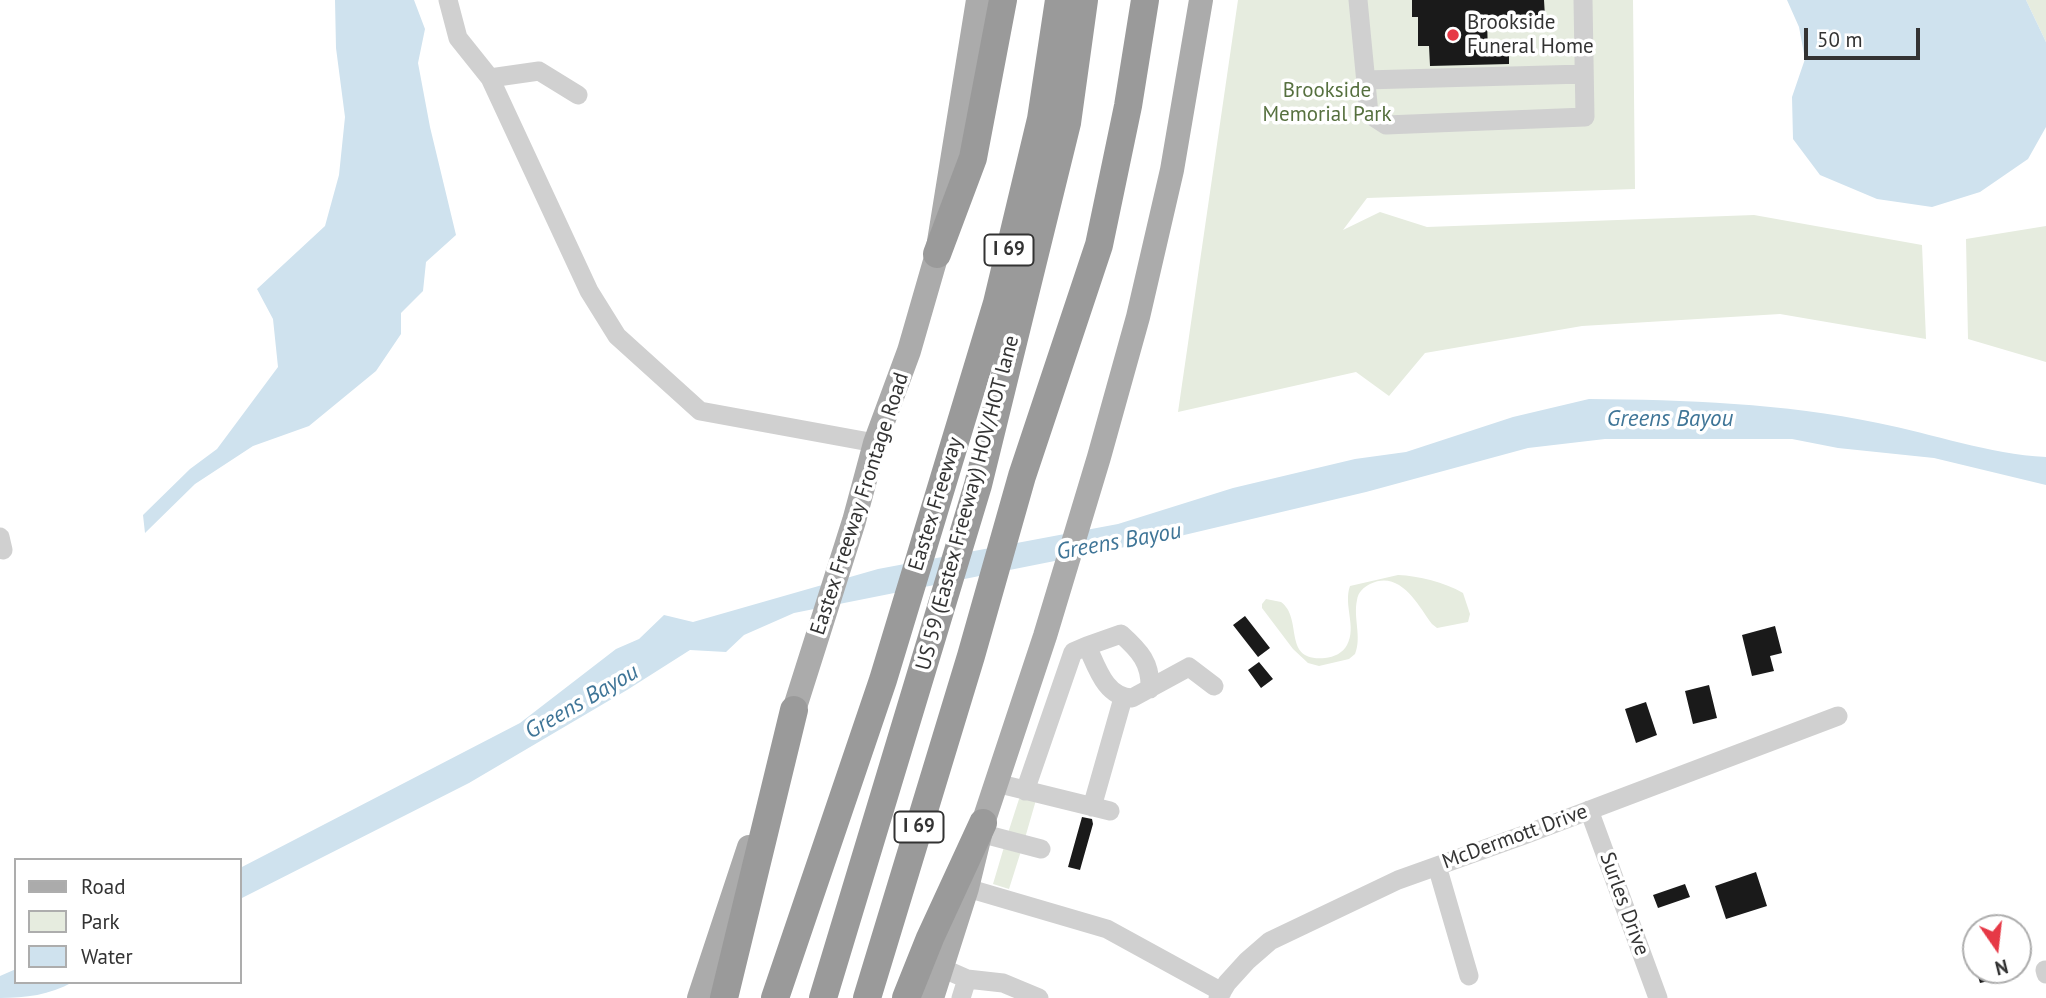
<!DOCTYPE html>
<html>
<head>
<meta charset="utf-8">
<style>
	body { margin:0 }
	#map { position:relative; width:2046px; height:998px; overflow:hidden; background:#fff; font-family:"PT Sans",sans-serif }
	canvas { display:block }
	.legend { position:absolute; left:14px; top:858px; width:228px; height:126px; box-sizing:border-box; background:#fff; border:2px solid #adadad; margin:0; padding:9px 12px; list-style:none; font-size:21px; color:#333 }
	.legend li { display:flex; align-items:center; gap:14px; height:35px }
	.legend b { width:35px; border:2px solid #adadad }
	.north { position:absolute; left:1962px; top:914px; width:70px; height:70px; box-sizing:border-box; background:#fff; border:2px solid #adadad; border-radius:50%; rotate:166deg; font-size:19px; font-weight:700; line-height:28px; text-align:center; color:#333 }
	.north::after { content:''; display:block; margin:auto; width:24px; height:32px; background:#e63946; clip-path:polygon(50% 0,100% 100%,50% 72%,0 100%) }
	.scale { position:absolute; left:1804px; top:28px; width:116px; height:32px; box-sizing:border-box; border:4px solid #333; border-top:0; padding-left:9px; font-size:21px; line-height:24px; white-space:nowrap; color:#333; -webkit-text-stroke:5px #fff; paint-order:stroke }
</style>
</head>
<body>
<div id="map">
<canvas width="2046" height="998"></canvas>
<ul class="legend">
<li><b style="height:9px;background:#ababab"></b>Road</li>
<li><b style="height:19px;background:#e6ecdf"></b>Park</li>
<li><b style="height:19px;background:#cfe2ee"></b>Water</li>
</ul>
<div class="north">N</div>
<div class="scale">50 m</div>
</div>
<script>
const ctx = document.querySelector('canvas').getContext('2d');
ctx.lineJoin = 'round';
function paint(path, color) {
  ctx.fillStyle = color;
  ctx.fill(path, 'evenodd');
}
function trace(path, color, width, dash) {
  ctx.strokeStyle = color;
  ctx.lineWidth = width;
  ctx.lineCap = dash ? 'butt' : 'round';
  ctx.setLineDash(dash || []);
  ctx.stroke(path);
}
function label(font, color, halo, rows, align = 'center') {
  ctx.font = font + ' "PT Sans",sans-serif';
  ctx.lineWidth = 7;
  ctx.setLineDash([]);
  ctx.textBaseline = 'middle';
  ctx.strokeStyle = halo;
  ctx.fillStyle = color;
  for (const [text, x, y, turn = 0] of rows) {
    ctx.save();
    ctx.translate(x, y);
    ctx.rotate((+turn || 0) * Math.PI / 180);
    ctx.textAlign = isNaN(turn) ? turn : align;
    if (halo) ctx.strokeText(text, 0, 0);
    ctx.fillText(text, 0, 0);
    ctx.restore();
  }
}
paint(new Path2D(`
	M1238,0H1633L1635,189L1367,198L1343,230L1380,212L1427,227L1754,215L1922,245L1926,339L1780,314L1582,326L1425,353L1389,396L1356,372L1178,412Z
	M2026,0H2046V42Z
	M2046,226V362L1968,339L1966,239Z
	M1398,575C1419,576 1444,582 1463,593L1470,614L1468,622L1437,628L1432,624C1418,605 1400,569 1370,584C1364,587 1358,592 1357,600C1353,618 1362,637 1355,654L1349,659L1319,666L1308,663L1293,649L1262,608V604L1266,599L1281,602C1304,619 1281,662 1325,658C1334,657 1343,653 1347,645C1357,627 1343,605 1350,586Z
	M1020,796L1036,800L1025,838L1008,833Z
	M1004,847L1021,851L1009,889L993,884Z`), '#e6ecdf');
paint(new Path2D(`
	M335,0H414L425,29L418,63L430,127L456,235L426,262L423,291L401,313V334L376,371L309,426L253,446L195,484L145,533L143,515L190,469L217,449L278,367L273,319L257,289L325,226L339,175L345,117L336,48Z
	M1787,0H2026L2046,42V127L2028,159L1980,192L1932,207L1877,199L1820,175L1793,139L1792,97L1805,59L1799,27Z
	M1589,399C1686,400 1783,403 1878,423C1934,434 1988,454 2046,457V485L1934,458L1838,448L1792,439H1605L1528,448L1366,492L1180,536L794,613L744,635L726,652L690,650L627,690L469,783L240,899V868L520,723L616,649L639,639L664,615L693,622L878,569L1118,524L1233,488L1355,459L1406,452L1513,417Z
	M16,969V982H73C49,995 26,998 0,998V976Z`), '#cfe2ee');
paint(new Path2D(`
	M1412,0H1544L1545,17L1487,19L1488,55H1509V64L1430,66L1429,46H1418V17H1412Z
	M1245,616L1270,648L1258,657L1233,625Z
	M1775,626L1782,653L1770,656L1774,671L1752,676L1742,635Z
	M1259,662L1273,679L1261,688L1248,670Z
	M1709,685L1717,718L1693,724L1685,691Z
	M1646,702L1657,735L1636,743L1625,709Z
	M1082,817L1092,819L1093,824L1080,870L1068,867Z
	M1756,872L1767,906L1726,919L1715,886Z
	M1685,884L1690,897L1658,908L1653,895Z
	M1976,970H2015V975L1980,983Z`), '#1a1a1a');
trace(new Path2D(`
	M448,0L458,38L490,78L589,291L617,336L700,411L875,443
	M1358,0L1369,114L1386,125L1585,117L1583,0
	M490,78L539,71L578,95
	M1365,80L1584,74
	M0,537L3,550
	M1087,646L1121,634C1140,651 1151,663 1150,689
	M996,783L1110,811
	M1025,791L1073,652L1087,646C1097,667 1105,697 1132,698L1189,667L1214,686
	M1092,807L1123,698
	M1589,810L1658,998
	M980,833L1041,849
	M1437,866L1469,976
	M967,888L1107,929L1222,992
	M942,968L967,979L1003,983L1039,998
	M2045,970L2046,974
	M961,998L967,979
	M1218,998L1227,983L1247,961L1270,941L1398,880L1524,835L1838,716`), '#d0d0d0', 19);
trace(new Path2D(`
	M788,729L854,521L875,443L909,351L937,254L978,0
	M699,998L749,847
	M932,998L967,888L983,823L1045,636L1099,457L1138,317L1172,170L1201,0`), '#ababab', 24);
trace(new Path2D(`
	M937,254L973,158L1003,0
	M724,998L794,710
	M775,998L883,680L997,303L1041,119L1059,0
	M823,998L978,485L1067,123L1084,0
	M867,998L971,656L1022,476L1099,245L1128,106L1145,0
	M906,998L930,938L983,823`), '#9a9a9a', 28);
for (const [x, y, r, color] of [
	[1453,35,7,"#e63946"]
]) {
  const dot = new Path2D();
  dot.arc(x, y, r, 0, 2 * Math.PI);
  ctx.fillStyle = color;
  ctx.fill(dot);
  trace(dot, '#fff', 2.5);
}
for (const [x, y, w] of [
	[1009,250,49],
	[919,827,49]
]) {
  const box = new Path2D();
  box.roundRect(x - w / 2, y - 15.5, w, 31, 5);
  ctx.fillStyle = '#fff';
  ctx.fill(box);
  trace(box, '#333', 2);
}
label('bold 19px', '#333', null, [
	["I 69",1009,250],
	["I 69",919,827]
]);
label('21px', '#333', '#fff', [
	["Brookside",1467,23],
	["Funeral Home",1467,47]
], 'left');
label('21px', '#56703f', '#fff', [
	["Brookside",1327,91],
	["Memorial Park",1327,115]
]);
label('21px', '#333', '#fff', [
	["US 59 (Eastex Freeway) HOV/HOT lane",968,503,-75],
	["Eastex Freeway Frontage Road",860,504,-72],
	["Eastex Freeway",936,504,-73],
	["McDermott Drive",1515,837,-20],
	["Surles Drive",1624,904,70]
]);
label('italic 23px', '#3f7597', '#fff', [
	["Greens Bayou",1670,419],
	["Greens Bayou",1119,542,-10],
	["Greens Bayou",582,702,-30]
]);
</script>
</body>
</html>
